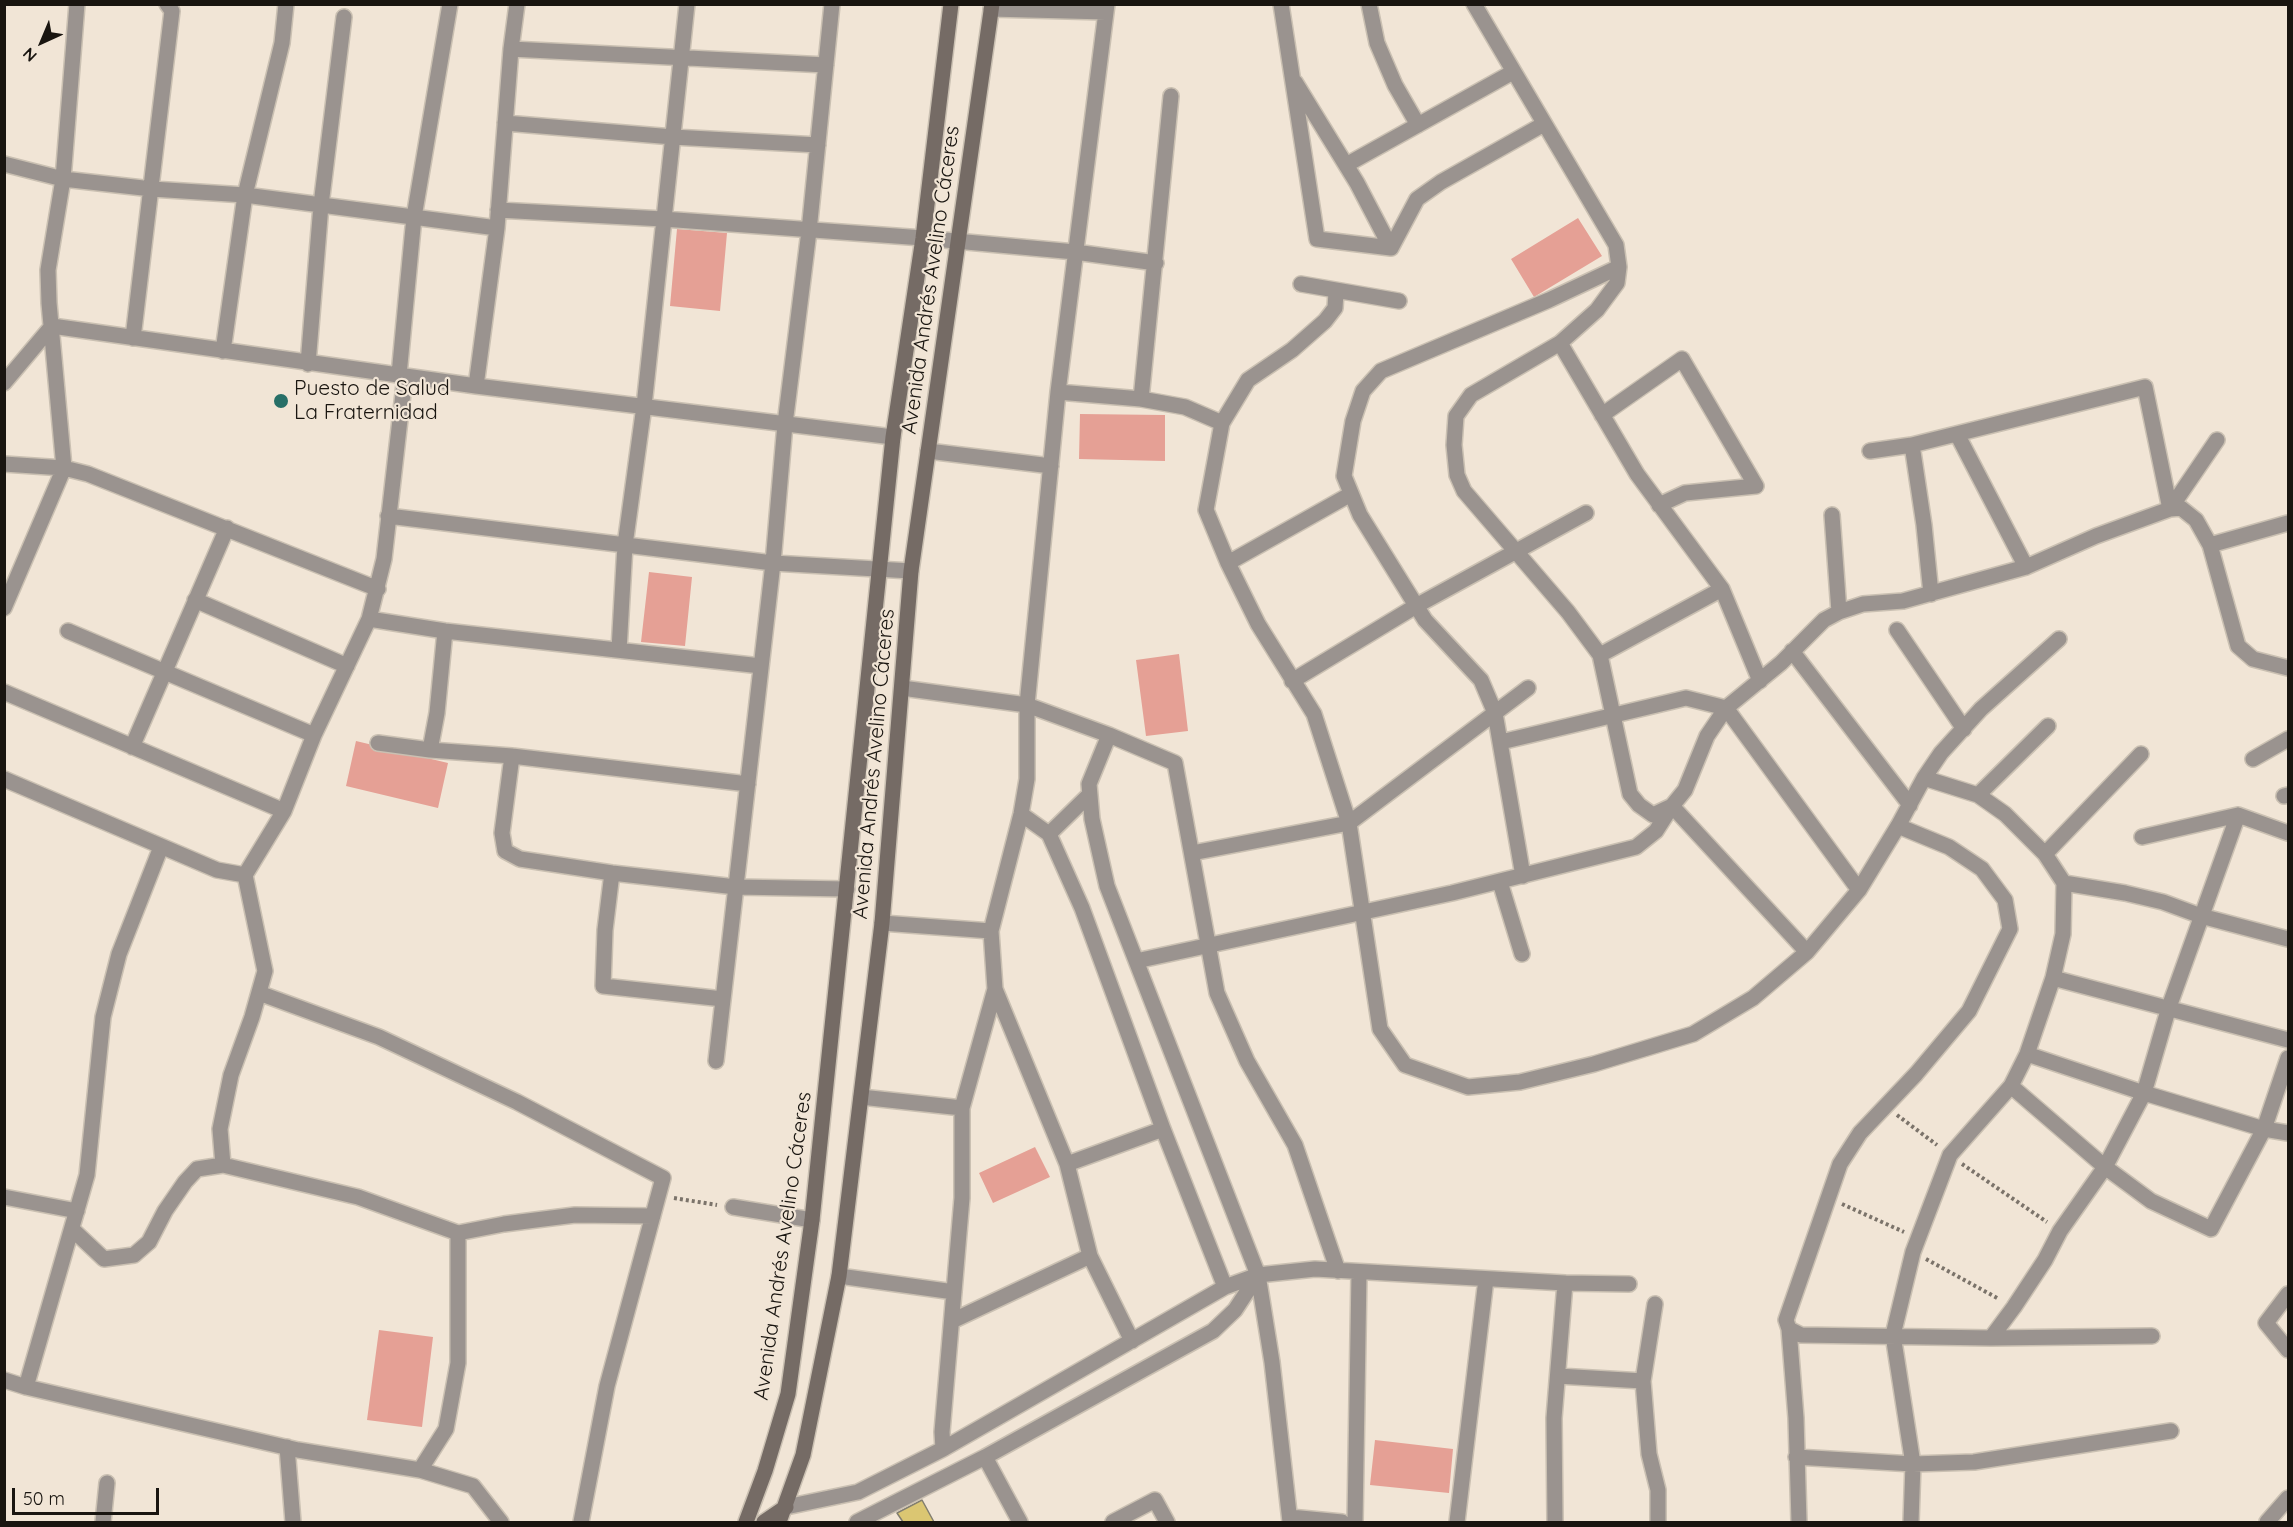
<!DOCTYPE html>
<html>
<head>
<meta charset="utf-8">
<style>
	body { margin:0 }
	#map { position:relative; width:2293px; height:1527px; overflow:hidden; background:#f1e5d6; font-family:Quicksand,sans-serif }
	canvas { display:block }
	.frame { position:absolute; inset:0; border:6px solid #191510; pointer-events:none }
	.north { position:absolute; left:12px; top:12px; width:60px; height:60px; -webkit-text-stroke:4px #f1e5d6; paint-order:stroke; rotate:224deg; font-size:16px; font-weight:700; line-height:24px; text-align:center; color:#191510 }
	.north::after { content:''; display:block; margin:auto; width:21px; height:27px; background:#191510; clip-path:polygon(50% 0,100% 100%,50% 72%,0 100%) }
	.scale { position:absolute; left:12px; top:1488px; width:147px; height:27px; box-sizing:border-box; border:3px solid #191510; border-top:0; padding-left:8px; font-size:18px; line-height:21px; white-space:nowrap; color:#191510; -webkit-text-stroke:4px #f1e5d6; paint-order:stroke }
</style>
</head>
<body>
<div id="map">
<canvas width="2293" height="1527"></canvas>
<div class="frame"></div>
<div class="north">N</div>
<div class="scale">50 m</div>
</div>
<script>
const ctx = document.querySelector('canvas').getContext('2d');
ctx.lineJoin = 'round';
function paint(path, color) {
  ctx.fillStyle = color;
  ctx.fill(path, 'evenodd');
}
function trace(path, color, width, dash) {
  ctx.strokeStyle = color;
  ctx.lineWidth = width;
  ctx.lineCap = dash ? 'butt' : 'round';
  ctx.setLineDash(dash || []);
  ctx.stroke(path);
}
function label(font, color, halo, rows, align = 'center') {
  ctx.font = font + ' Quicksand,sans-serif';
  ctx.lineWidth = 4.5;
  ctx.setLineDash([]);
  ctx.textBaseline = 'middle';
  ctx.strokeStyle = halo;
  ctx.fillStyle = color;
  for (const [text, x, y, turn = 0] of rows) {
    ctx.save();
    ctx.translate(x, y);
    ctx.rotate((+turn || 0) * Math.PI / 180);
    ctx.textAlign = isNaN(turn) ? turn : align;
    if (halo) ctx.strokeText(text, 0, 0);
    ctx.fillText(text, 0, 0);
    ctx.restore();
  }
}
paint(new Path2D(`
	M1578,218L1602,256L1534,297L1511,259Z
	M677,229L727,233L720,311L670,306Z
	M1080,414L1165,415V461L1079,459Z
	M649,572L692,577L685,646L641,642Z
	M1179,654L1188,731L1146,736L1136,660Z
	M356,741L448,763L438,808L346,786Z
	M1035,1147L1050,1177L993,1203L979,1173Z
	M379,1330L433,1337L422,1427L367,1420Z
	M1375,1440L1453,1449L1449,1493L1370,1485Z`), '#e5a095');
const building = new Path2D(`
	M922,1500L934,1522H903L897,1513Z`);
paint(building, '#dbc672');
trace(building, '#827e6f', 1.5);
const street = new Path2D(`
	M1281,4L1317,239L1391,248
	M1369,4L1377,43L1395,85L1418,125
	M1474,4L1616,245L1619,267L1617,283L1597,310L1560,343L1471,395L1456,416L1454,445L1457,475L1464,491L1568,612L1600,655L1630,794L1639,805L1653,815L1672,806L1685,790L1707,736L1726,708L1781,663L1824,620L1839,612L1863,604L1903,601L2026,567L2096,536L2170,509L2181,508L2196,520L2210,545L2238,646L2253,659L2288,668
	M991,9L1106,12
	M511,49L826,65
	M1295,82L1357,183L1391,248
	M505,123L673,137L818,145
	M4,164L63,179L152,189L245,195L497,228
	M1346,165L1513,72
	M498,210L663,219L923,238L1075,252L1156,263
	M1391,248L1417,199L1441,182L1544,124
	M1301,284L1399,301
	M52,326L476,386L893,437
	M133,338L172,11L167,4
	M1560,343L1637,474L1722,589L1760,681
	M223,351L245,195L282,43L286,4
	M308,364L321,205L344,17
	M399,375L414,217L450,4
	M4,383L52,326
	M476,386L497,228L511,49L517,4
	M1058,392L1141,399L1185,407L1222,423L1206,510L1228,563L1258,624L1314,714L1349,823L1380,1029L1405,1065L1468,1087L1520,1082L1594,1064L1693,1034L1753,998L1807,952L1859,890L1898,826L1924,778L1941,753L1981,709L2059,639
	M1141,399L1171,96
	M1602,415L1682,359L1756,486L1685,493L1659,505
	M1222,423L1248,380L1292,350L1325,321L1335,308L1336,292
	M1957,434L2026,567
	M1912,445L1924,525L1931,594
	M928,451L1051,466
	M1870,451L1912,445L2145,387L2170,509
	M4,464L64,468L88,474L378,589
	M2170,509L2217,440
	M1832,515L1839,612
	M388,516L773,563L911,571
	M2210,545L2288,523
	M1228,563L1351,494
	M195,600L347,666
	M4,608L64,468L49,303L48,270L63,179L77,4
	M369,619L445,631L761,666
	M1897,630L1964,729
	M68,631L314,735
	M619,650L625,545L644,406L687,4
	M1792,651L1910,805
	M1600,655L1722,589
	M1292,681L1416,606L1586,513
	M902,688L1027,705L1109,735L1175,763L1217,993L1247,1061L1295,1145L1338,1271
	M4,692L284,811
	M1109,735L1089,784L1092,819L1107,886L1258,1275L1272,1362L1290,1522
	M1501,742L1686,698L1726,708L1859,890
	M378,743L430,750L512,756L748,784
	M132,747L227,528
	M430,750L437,713L445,631
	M512,756L502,833L505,851L520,859L612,873L736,887L847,889
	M2253,759L2288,739
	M4,779L217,870L245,875
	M1978,795L2048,726
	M2284,796L2288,795
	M1021,814L1049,834L1082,908L1163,1129L1225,1287
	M1898,826L1949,847L1982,869L2005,900L2010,929L1969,1011L1916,1074L1860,1133L1840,1164L1786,1320L1789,1329L1801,1335L1991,1338L2152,1336
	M1049,834L1089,795
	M2142,837L2238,815L2288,833
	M1192,853L1349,823L1528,688
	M2045,854L2141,754
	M612,873L605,930L603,986L723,999
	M1523,876L1495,713L1481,680L1425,620L1360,515L1344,476L1353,421L1363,391L1381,371L1549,300L1619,267
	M1500,882L1522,954
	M2064,883L2125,893L2163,902L2201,916L2288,939
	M882,923L991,931
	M1136,961L1452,893L1636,847L1656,831L1672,806L1807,952
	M2053,978L2288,1040
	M995,989L1067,1164L1090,1256L1132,1341
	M259,993L379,1037L517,1102L663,1178L607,1386L581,1522
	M2027,1054L2144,1093L2264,1129L2288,1133
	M716,1061L773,563L785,424L809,231L832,4
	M2011,1086L2105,1167L2151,1201L2211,1229L2264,1129L2288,1058
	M861,1097L962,1108
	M1067,1164L1163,1129
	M223,1165L220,1129L231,1075L252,1017L265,971L245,875L284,811L314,735L369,619L384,559L405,376
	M4,1197L77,1211
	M733,1207L812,1220
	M72,1229L104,1259L134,1255L149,1242L165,1211L185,1182L197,1169L223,1165L358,1197L458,1233L504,1224L575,1215L653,1216
	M839,1276L954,1292
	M2288,1294L2266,1323L2288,1350
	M1655,1304L1643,1381L1649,1454L1658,1490V1522
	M952,1321L1090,1256
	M1789,1329L1796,1418L1799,1522
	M1991,1338L2014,1307L2045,1260L2060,1231L2105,1167L2144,1093L2169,1007L2238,815
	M1558,1376L1643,1381
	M4,1380L26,1387L298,1450L420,1470L473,1486L501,1522
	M26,1387L87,1175L103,1017L119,954L161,847
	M287,1447L293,1522
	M943,1449L942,1432L962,1198V1108L995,989L991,931L1021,814L1027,779V705L1058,392L1107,4
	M985,1457L1020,1522
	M1796,1457L1913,1464L1974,1462L2171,1431
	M420,1470L446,1429L458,1363V1233
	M786,1507L858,1492L943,1449L1225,1287L1258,1275L1315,1269L1565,1283L1629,1284
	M1290,1517L1342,1522
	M103,1522L107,1483
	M857,1522L985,1457L1213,1331L1235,1310L1258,1275
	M1113,1522L1155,1500L1167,1522
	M1355,1522L1359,1273
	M1457,1522L1486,1279
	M1555,1522L1554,1418L1565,1283
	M1911,1522L1913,1464L1893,1335L1913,1252L1950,1155L2011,1086L2027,1054L2053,978L2063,934L2064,883L2045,854L2005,814L1978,795L1924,778
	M2267,1522L2288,1498`);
const secondary = new Path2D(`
	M746,1522L765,1471L788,1394L812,1220L893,437L923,238L951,4
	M764,1522L786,1507
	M779,1522L803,1455L839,1276L882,923L911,571L992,4`);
trace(street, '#cac0b2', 18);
trace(secondary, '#cac0b2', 18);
trace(new Path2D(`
	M1897,1115L1937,1145
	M1962,1164L2047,1222
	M674,1198L717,1205
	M1842,1204L1904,1232
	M1926,1259L1999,1299`), '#7b736a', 4, [3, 3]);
trace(street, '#9a938f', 15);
trace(secondary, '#756b65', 15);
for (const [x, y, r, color] of [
	[281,401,8,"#276f67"]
]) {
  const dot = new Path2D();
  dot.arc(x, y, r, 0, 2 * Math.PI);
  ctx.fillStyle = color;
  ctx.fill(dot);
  trace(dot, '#f1e5d6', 2);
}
label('21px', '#191510', '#f1e5d6', [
	["Avenida Andrés Avelino Cáceres",931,280,-82],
	["Avenida Andrés Avelino Cáceres",874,764,-85],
	["Avenida Andrés Avelino Cáceres",783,1246,-82]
]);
label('21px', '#191510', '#f1e5d6', [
	["Puesto de Salud",294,389],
	["La Fraternidad",294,413]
], 'left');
</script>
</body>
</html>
